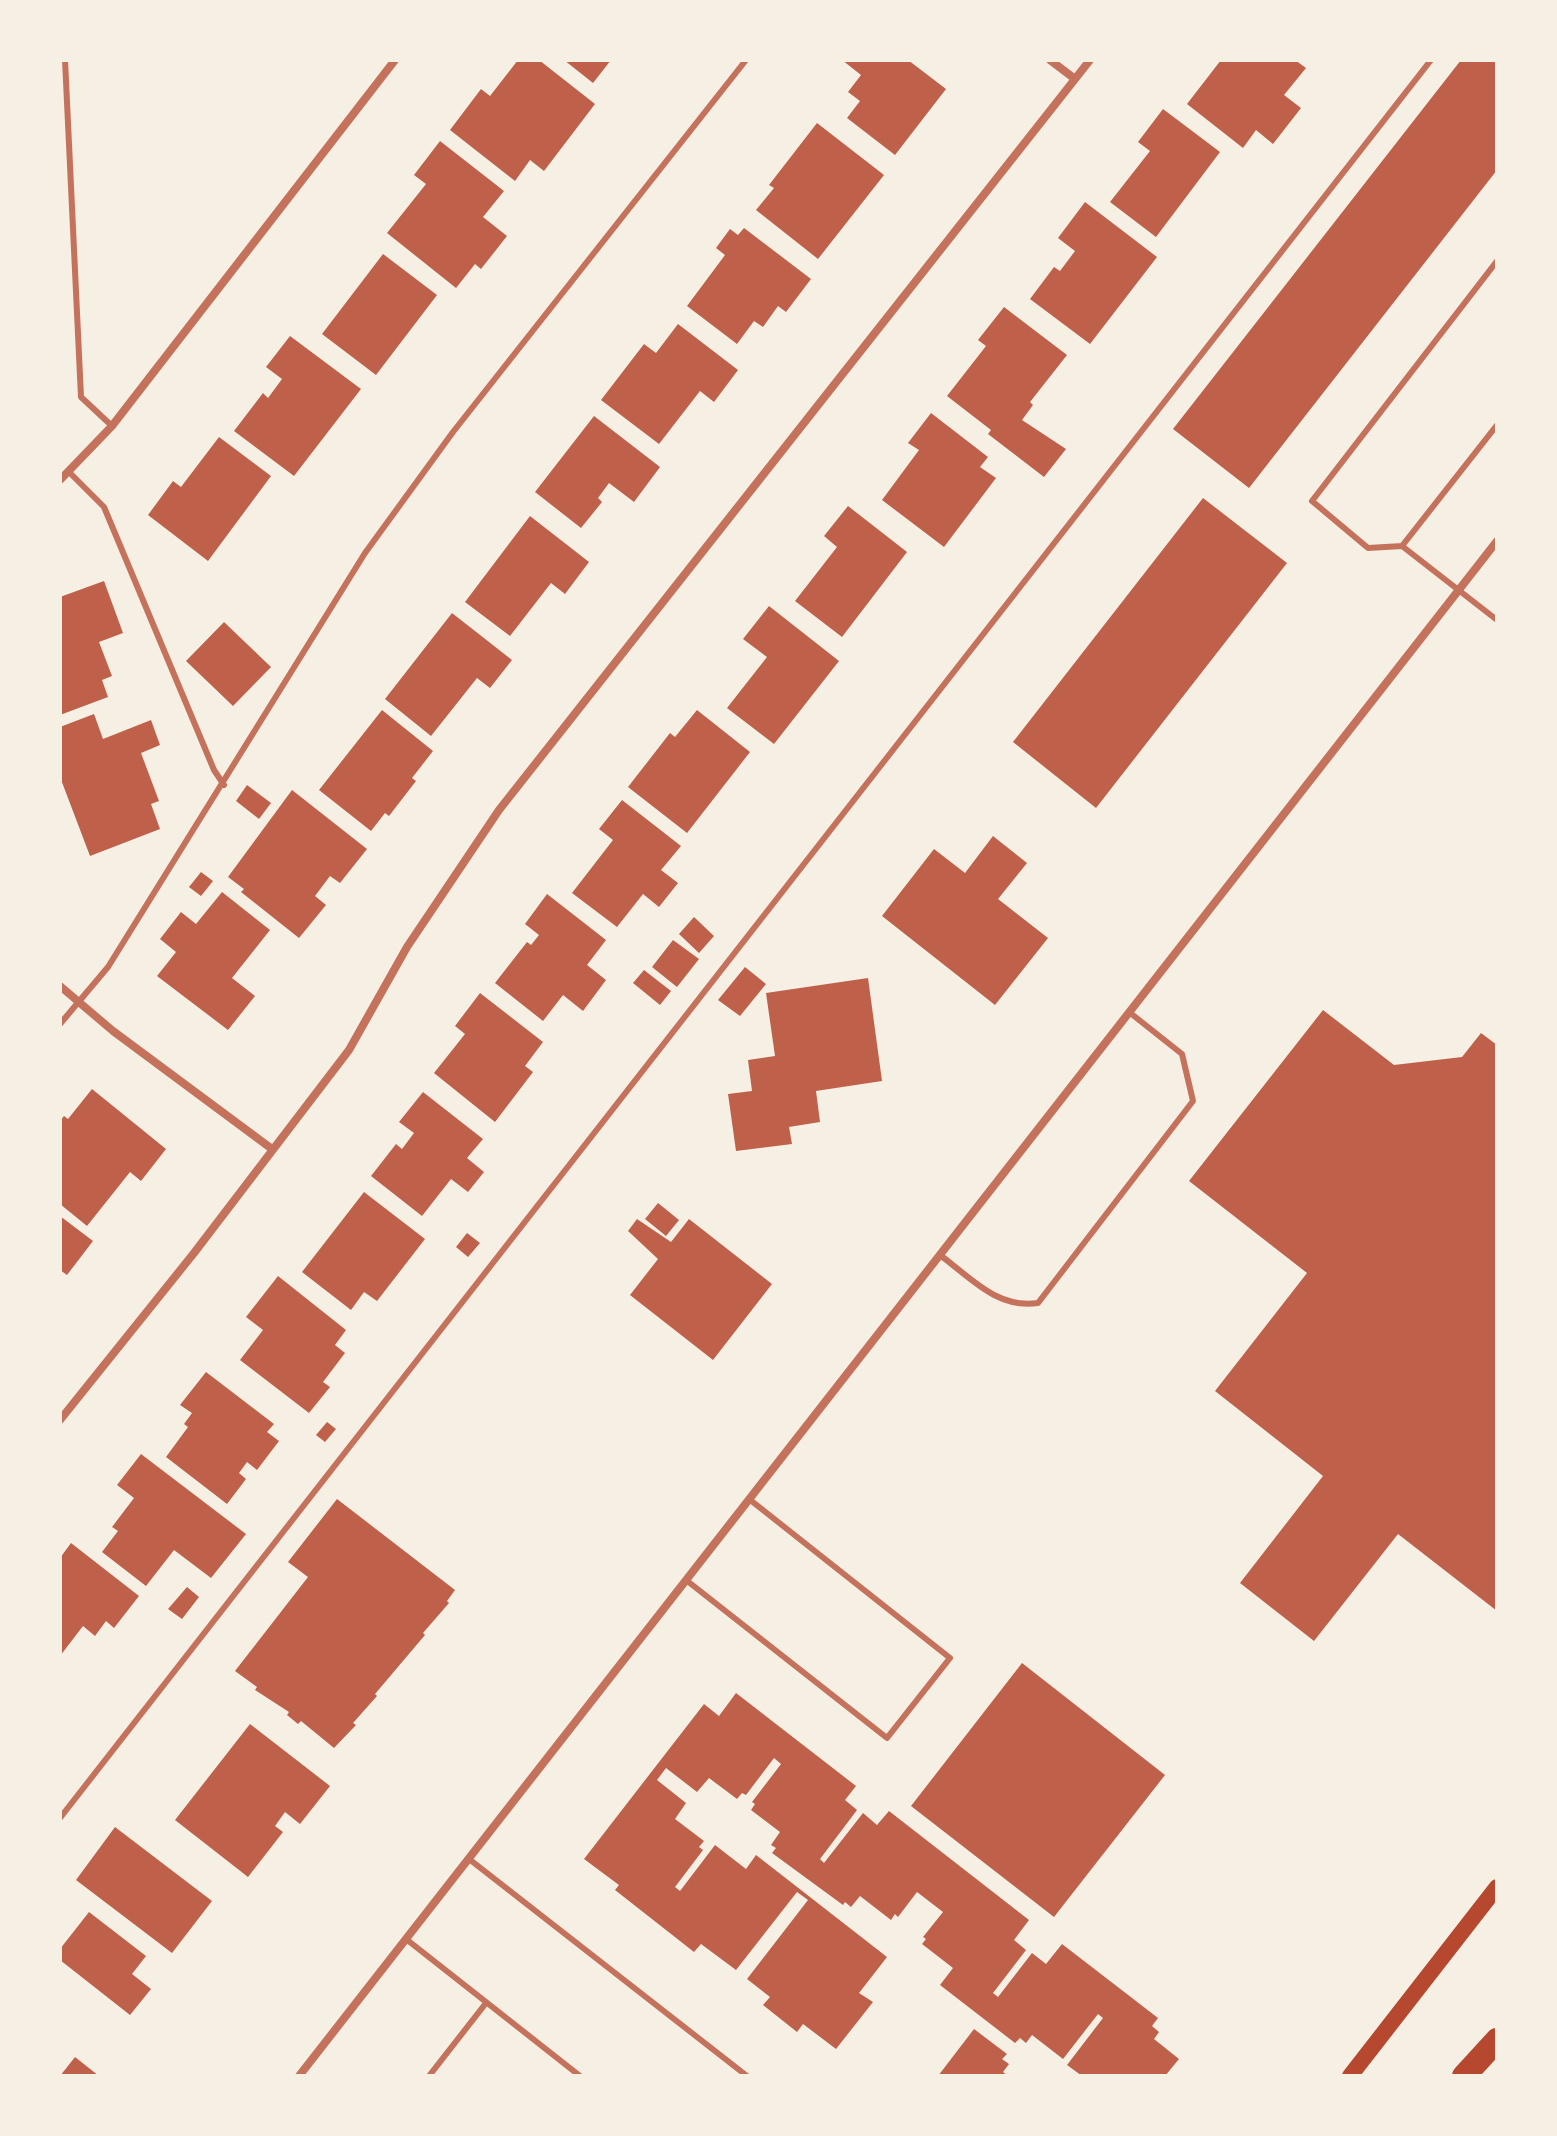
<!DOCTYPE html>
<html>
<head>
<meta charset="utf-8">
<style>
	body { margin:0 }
	#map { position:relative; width:1557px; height:2136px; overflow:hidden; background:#f6efe4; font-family:"Nunito Sans",sans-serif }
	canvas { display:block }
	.frame { position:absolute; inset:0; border:62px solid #f6efe4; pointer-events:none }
</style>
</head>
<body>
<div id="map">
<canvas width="1557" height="2136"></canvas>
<div class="frame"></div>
</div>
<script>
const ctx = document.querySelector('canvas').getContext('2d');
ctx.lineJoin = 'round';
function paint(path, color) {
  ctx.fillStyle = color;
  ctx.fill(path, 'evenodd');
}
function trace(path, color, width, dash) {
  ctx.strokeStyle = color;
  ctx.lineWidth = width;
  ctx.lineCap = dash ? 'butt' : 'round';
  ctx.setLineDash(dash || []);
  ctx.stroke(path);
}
paint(new Path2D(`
	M518,60H539L595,104L544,171L530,160L515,181L450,130L481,89L490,96Z
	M564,60H611L593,83Z
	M842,60H908L946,89L895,155L847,118L860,101L848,92L861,75Z
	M1221,60H1295L1306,68L1284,95L1301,108L1273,144L1256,130L1243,148L1187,104Z
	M1461,60H1497V170L1249,488L1173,429Z
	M1163,109L1220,152L1156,237L1110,202L1150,151L1138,142Z
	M817,123L884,175L818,259L756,210L774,188L769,185Z
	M440,141L504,191L483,217L507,236L481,269L475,264L456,288L387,233L426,184L414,175Z
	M1085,202L1157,257L1090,344L1030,299L1054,267L1060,271L1075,251L1058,238Z
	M744,228L811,279L786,312L778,306L763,327L754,321L737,344L687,306L725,255L716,248L730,229L738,235Z
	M383,254L437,295L376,375L322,334Z
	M1004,307L1067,355L1030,402L1033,405L1022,420L1066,449L1044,477L988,434L991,430L947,396L986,346L978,340Z
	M678,324L738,370L714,402L700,391L659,444L601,400L644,344L656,353Z
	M290,336L361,389L294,476L234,431L263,393L268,398L282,379L266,367Z
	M931,413L988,457L980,467L996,478L944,547L882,500L919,450L908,443Z
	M594,416L660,467L634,502L609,483L598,498L602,502L581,528L535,492Z
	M219,437L271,476L208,561L148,515L173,481L181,487Z
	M1203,498L1287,563L1096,808L1013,742Z
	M848,506L907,552L842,637L795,601L837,547L824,536Z
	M530,516L589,562L565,594L551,583L510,636L465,602Z
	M104,581L123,633L99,642L112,676L102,680L108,697L60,715V597Z
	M769,606L839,661L774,744L727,708L767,657L743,639Z
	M452,613L512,660L490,688L477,678L431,736L385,699Z
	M224,622L271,667L233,706L186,661Z
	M382,710L433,751L412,778L416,781L389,816L385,813L371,831L319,790Z
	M697,710L750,752L687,833L628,787L670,733L675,737Z
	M94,714L103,739L151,720L160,745L141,753L159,801L151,804L160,829L90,856L60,777V727Z
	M247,785L271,803L259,819L236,801Z
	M292,790L367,849L340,883L330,876L315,896L326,905L299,938L241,892L244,889L228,877Z
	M622,800L681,846L661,870L678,883L659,907L643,894L617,927L572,893L613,840L599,829Z
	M993,836L1027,863L998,899L1048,938L995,1005L882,916L934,849L965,873Z
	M201,872L213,881L201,896L189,887Z
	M222,892L270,930L232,978L255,996L228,1030L157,976L176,952L160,939L181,912L196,924Z
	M547,894L606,940L587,965L606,980L583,1011L563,995L543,1021L495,983L527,942L531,945L539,935L525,924Z
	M694,917L714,936L699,953L679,934Z
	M673,940L699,959L677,987L652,967Z
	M745,967L766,984L740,1016L718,1000Z
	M644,970L671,991L660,1005L633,983Z
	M868,978L882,1081L816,1091L820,1122L789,1127L792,1144L736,1151L728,1094L752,1091L748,1060L775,1056L766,993Z
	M480,993L543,1042L525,1066L533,1072L495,1122L434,1073L465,1034L455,1026Z
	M1323,1010L1394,1065L1462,1057L1481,1033L1497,1045V1611L1398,1534L1314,1641L1240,1583L1323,1476L1215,1391L1307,1273L1189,1181Z
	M92,1089L166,1149L141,1181L130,1172L87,1226L60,1204V1121L64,1116L68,1119Z
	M423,1092L483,1139L467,1158L484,1172L468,1192L451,1179L422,1216L371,1176L396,1144L402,1149L414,1133L399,1122Z
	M364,1192L425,1239L377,1301L364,1292L351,1310L302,1272Z
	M658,1203L679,1220L666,1236L645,1219Z
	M60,1216L93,1241L67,1275L60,1270Z
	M637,1219L671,1242L689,1219L772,1284L713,1360L630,1295L658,1259L628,1231Z
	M467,1233L480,1243L468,1257L456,1247Z
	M278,1276L346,1330L335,1345L345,1353L323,1382L330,1387L309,1413L240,1360L263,1330L246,1317Z
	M206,1372L274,1424L267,1432L279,1441L257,1470L247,1462L239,1473L246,1479L227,1504L166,1457L188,1427L184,1424L192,1413L180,1405Z
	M327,1422L336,1429L325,1442L316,1435Z
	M141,1454L246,1534L211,1578L174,1550L146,1586L102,1552L118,1531L112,1527L134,1498L117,1485Z
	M337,1499L455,1590L447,1601L449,1603L423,1633L425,1635L375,1694L377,1696L353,1723L356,1725L334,1748L301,1721L298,1724L287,1715L289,1712L255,1690L257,1687L235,1671L308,1577L288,1562Z
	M71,1543L139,1596L114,1628L106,1621L95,1636L83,1626L60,1656V1558Z
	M187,1587L199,1597L182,1619L168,1609Z
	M1022,1663L1165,1775L1054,1917L911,1806Z
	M736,1693L856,1786L845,1800L857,1810L820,1859L824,1863L863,1813L877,1825L889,1811L1029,1920L1014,1940L1026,1950L993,1993L998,1997L1032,1953L1046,1964L1062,1944L1158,2018L1152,2026L1159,2032L1154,2039L1179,2059L1165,2076H1082L1067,2065L1103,2018L1098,2014L1063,2059L1032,2035L1026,2043L1020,2038L1015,2043L940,1985L953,1968L922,1944L926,1939L923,1937L943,1912L917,1892L898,1917L895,1914L891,1920L860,1896L851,1907L845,1902L843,1905L772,1853L776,1848L771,1845L780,1832L751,1810L755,1804L752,1802L781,1764L774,1758L746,1795L742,1793L737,1799L709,1778L697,1792L666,1768L657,1780L686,1803L675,1819L704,1841L699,1847L703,1850L675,1887L680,1891L715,1845L746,1869L756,1855L887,1957L859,1993L873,2002L836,2049L803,2024L797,2032L763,2005L770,1997L747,1979L808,1900L797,1892L736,1970L701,1944L694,1952L615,1890L619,1885L584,1859L704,1704L719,1716Z
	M250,1724L330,1786L300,1824L285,1812L275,1826L283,1832L248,1877L175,1820Z
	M115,1827L212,1901L172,1953L76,1880Z
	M89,1912L146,1956L132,1974L151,1989L130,2015L60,1960V1949Z
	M974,2029L1007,2054L1002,2059L1009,2064L1003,2072L1008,2076H938Z
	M75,2057L99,2076H60Z`), '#bf614a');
trace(new Path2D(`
	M65,60L81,397L112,426
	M1497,261L1312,501L1368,548L1402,546L1497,425
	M69,472L104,507L214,770L224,785
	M1402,546L1497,620
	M60,1024L108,967L365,553L453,432L746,60
	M940,1255C971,1278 997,1309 1038,1303L1193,1101L1182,1054L1129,1012
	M686,1580L887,1738L950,1658L749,1499
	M60,1818L1431,60
	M469,1859L747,2076
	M406,1939L580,2076
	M429,2076L486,2003`), '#c5725c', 6);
trace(new Path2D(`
	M1050,60L1075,79
	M60,480L112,426L395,60
	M60,986L113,1031L272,1149
	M60,1420L194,1253L349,1050L407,947L499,810L1090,60
	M299,2076L1497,541`), '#c5725c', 8);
trace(new Path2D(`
	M1350,2076L1497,1887`), '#b5482f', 16);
trace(new Path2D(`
	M1464,2076L1497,2040`), '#b5482f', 24);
</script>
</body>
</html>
